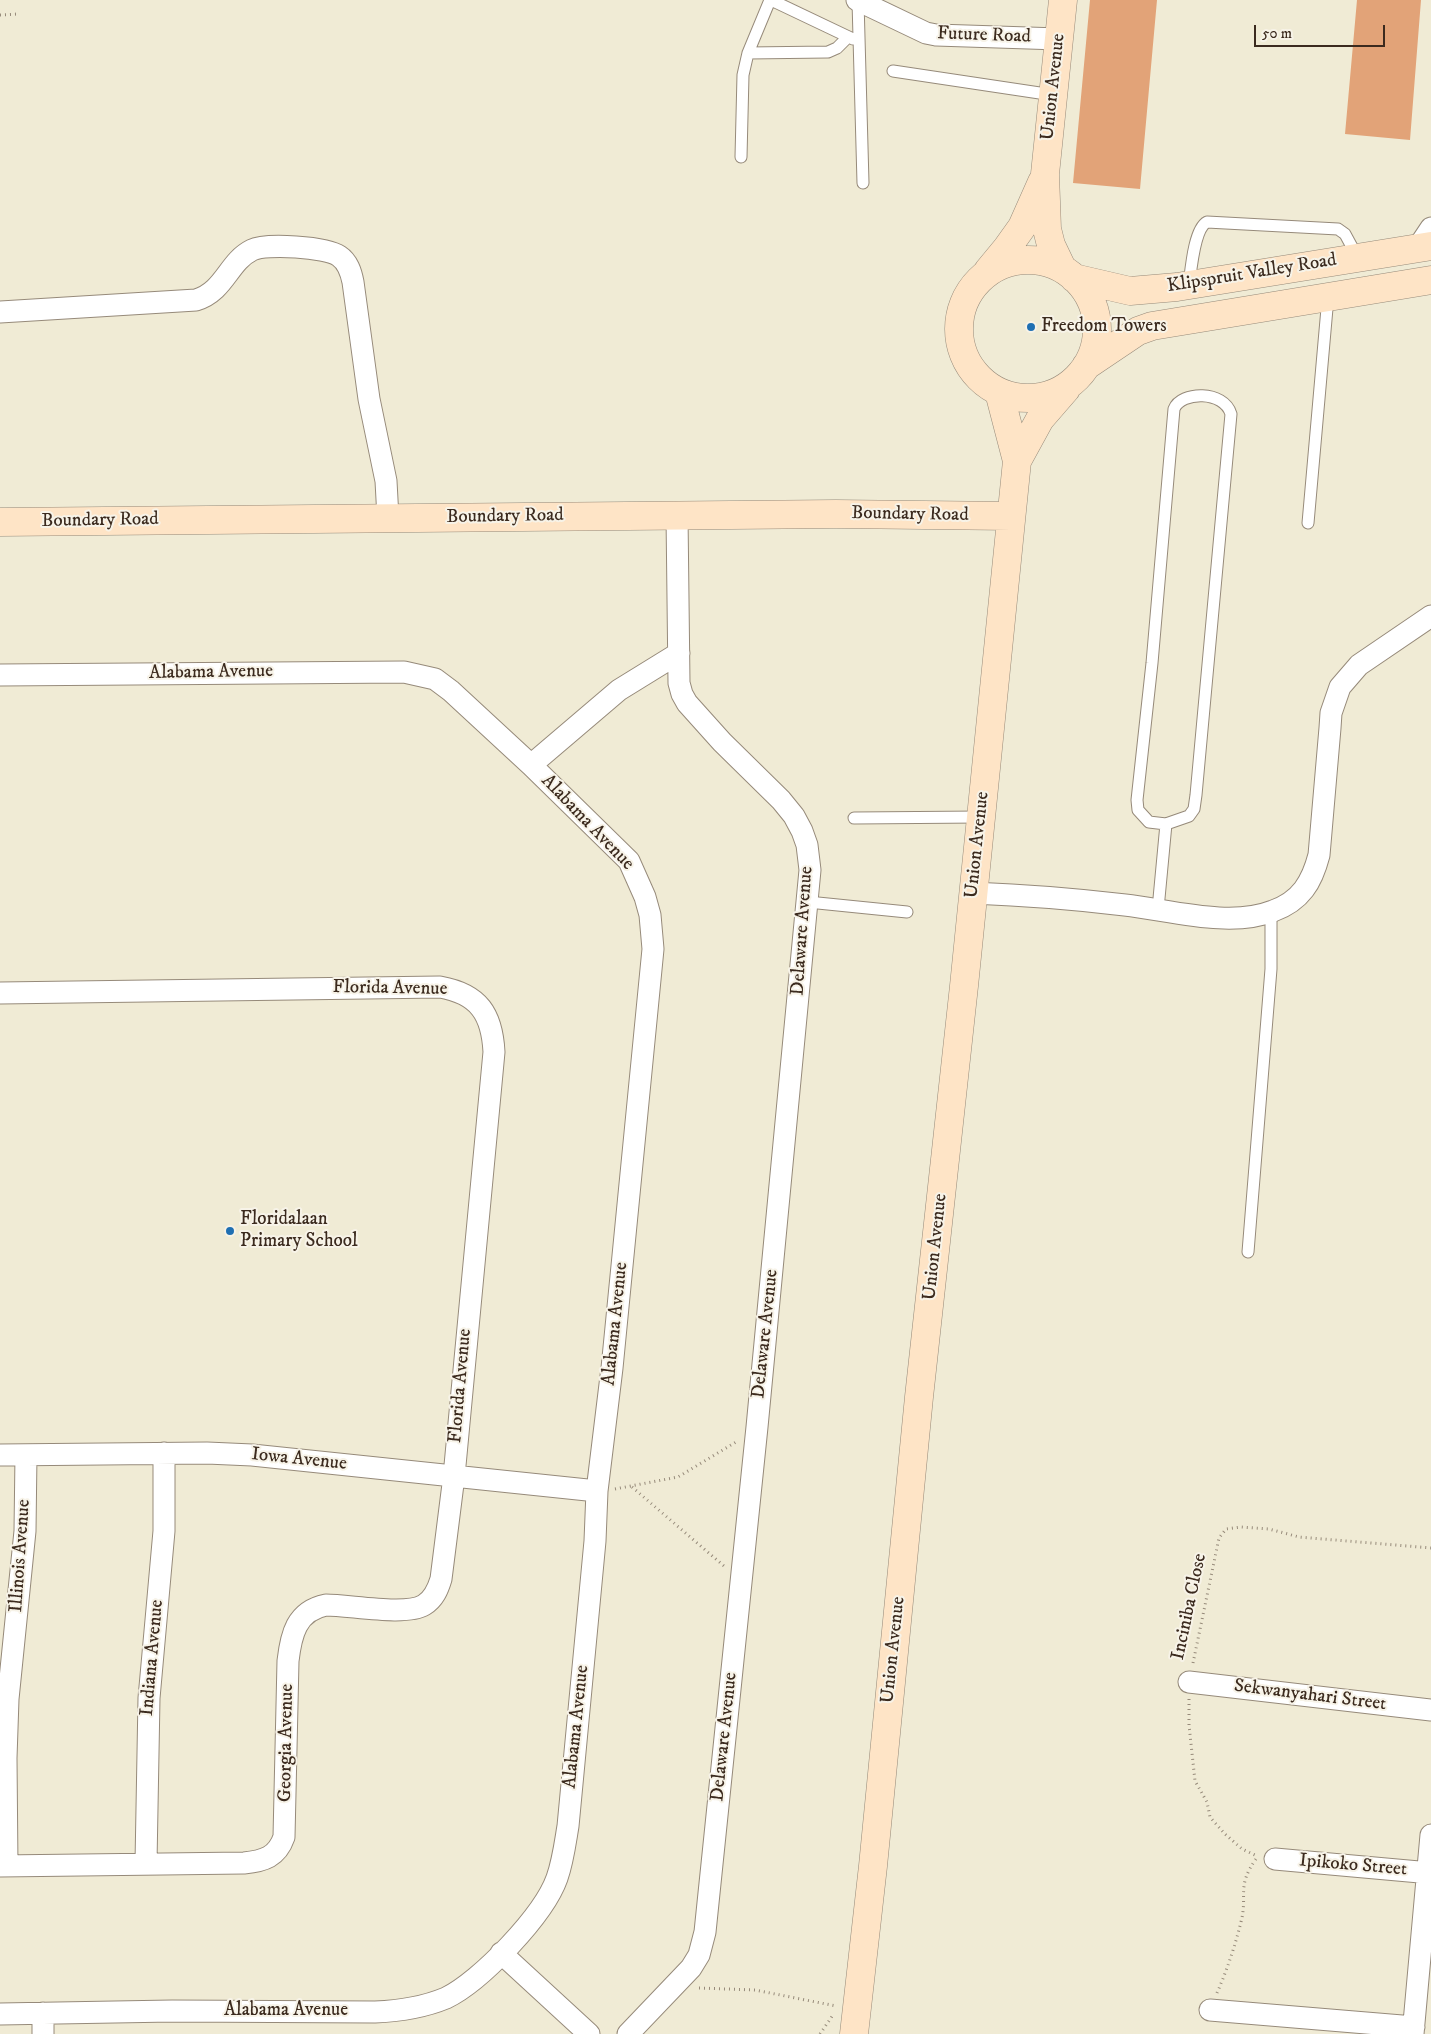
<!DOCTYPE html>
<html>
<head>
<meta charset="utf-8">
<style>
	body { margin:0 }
	#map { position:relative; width:1431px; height:2034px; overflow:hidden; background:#f0ebd5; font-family:"IM FELL DW Pica",serif }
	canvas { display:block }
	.scale { position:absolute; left:1254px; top:25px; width:131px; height:22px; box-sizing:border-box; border:2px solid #3b2a1e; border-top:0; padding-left:6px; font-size:15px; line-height:18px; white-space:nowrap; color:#3b2a1e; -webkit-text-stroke:4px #f7f3e8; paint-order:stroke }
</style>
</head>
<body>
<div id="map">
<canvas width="1431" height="2034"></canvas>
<div class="scale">50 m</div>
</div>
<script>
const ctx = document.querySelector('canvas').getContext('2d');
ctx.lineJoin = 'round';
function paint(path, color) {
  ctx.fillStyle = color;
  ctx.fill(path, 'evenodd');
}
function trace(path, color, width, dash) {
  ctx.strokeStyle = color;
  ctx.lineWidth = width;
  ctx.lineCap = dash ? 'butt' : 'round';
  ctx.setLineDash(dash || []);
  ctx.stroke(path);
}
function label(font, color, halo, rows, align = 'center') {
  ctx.font = font + ' "IM FELL DW Pica",serif';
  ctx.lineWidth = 4;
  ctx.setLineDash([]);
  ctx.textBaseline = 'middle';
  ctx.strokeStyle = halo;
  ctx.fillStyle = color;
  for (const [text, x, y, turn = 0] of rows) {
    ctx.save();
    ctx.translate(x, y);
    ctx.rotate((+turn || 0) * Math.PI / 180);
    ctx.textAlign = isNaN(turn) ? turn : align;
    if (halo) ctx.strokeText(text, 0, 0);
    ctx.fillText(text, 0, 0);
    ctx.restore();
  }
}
paint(new Path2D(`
	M1090,0H1157L1140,189L1073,183Z
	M1357,0H1421L1410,140L1345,134Z`), '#e2a378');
const lane = new Path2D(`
	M771,0L853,39
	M858,1L863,183
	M748,53L828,52L837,48L848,37
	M893,71L1053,95
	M741,157L743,75L748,53L770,0
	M1189,285C1191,270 1194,229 1207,222L1338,229L1345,234L1358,258
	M1308,523L1328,297
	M854,818L981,817
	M808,902L907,912
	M1158,909L1166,824L1149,822L1138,810L1137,800L1152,663L1174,409C1181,391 1224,390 1231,414L1196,795L1194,809L1189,816L1166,824
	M1248,1252L1271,969V912`);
const street = new Path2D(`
	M857,0L926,33L936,35L1059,39
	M1417,249L1431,228
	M0,312L196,300C225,291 228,262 252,250C266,243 326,247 339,256C348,262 351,272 353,282L369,399L386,481L388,518
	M0,675L404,672L435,679L451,691L531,765L629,861L645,897L650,915L653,949L612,1368L597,1491L595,1541L568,1826C565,1844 563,1861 557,1878C544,1915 481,1981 446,1998C422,2008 400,2011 375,2012L172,2011L0,2014
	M531,765L619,690L679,653
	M973,893C1024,895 1075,899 1125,905C1170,910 1230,928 1273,911C1301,901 1312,882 1319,855L1330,728L1331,713L1340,687L1359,665L1431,616
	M0,993L440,987C479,994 492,1014 494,1052L454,1476L441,1579C438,1589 434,1599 424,1605C406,1616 350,1605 326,1605C296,1611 291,1635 288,1661L284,1837C277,1857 264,1861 244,1863L0,1866
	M0,1455L207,1453L252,1455L597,1491
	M1189,1682L1431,1710
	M1275,1859L1431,1873
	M146,1863L149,1698L164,1531V1453
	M7,1866L6,1758L8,1699L25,1531L26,1455
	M501,1953L589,2034
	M1210,2010L1414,2027
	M43,2013V2034
	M628,2034L691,1968L699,1955L705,1932L757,1427L810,870L807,845L802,831L794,816L781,800L722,742L687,703L682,694L679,683L677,515
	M1413,2034L1431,1835`);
const secondary = new Path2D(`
	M959 329a69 69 0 1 1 138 0a69 69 0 1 1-138 0Z
	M1062,268L1051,245L1047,229L1045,174L1063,0
	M988,271L1007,248L1022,227L1042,182
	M1074,278L1130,291L1177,287L1431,246
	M1086,366L1138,331L1152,326L1431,280
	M1017,461L1040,419L1066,389
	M0,522L836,514L1011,516
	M854,2034L873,1866L919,1397L964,986L1017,461L999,392`);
trace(lane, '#968a7a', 13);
trace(street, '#968a7a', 23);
trace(secondary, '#968a7a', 29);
trace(new Path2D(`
	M0,15L18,14
	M632,1487L724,1566
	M615,1489L678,1477L736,1442
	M1193,1663L1219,1538L1226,1529L1241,1527L1269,1529L1299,1537L1431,1548
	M1189,1699V1725L1195,1781L1207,1802L1210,1817L1225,1834L1242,1849L1257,1856
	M699,1988L755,1990L836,2006
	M1217,1993C1227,1970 1235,1946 1241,1922C1248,1895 1236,1887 1256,1859
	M820,2034L833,2015`), '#968a7a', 3, [1, 4]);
trace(lane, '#fff', 11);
trace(street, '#fff', 21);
trace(secondary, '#fee4c6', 28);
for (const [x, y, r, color] of [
	[1031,327,5,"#1f6fb2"],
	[230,1231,5,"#1f6fb2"]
]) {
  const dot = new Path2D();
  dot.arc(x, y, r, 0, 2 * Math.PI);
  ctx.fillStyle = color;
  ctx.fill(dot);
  trace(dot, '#f7f3e8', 2);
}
label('19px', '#3b2a1e', '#f7f3e8', [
	["Future Road",984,36,2],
	["Union Avenue",1054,87,-84],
	["Klipspruit Valley Road",1252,274,-9],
	["Boundary Road",910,515,1],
	["Boundary Road",505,517,-1],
	["Boundary Road",100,521,-1],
	["Alabama Avenue",211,673,-1],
	["Alabama Avenue",587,823,46],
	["Union Avenue",978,845,-84],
	["Delaware Avenue",803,931,-86],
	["Florida Avenue",390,989,1],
	["Union Avenue",936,1247,-84],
	["Alabama Avenue",616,1324,-84],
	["Delaware Avenue",766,1334,-84],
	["Florida Avenue",461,1386,-85],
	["Iowa Avenue",299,1460,6],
	["Illinois Avenue",21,1556,-86],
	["Inciniba Close",1190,1607,-78],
	["Union Avenue",894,1650,-84],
	["Indiana Avenue",153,1658,-85],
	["Sekwanyahari Street",1310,1696,7],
	["Alabama Avenue",577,1727,-84],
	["Delaware Avenue",725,1737,-84],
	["Georgia Avenue",287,1743,-89],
	["Ipikoko Street",1353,1866,5],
	["Alabama Avenue",286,2011]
]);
label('19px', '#3b2a1e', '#f7f3e8', [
	["Freedom Towers",1041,327],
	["Floridalaan",240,1220],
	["Primary School",240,1242]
], 'left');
</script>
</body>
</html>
